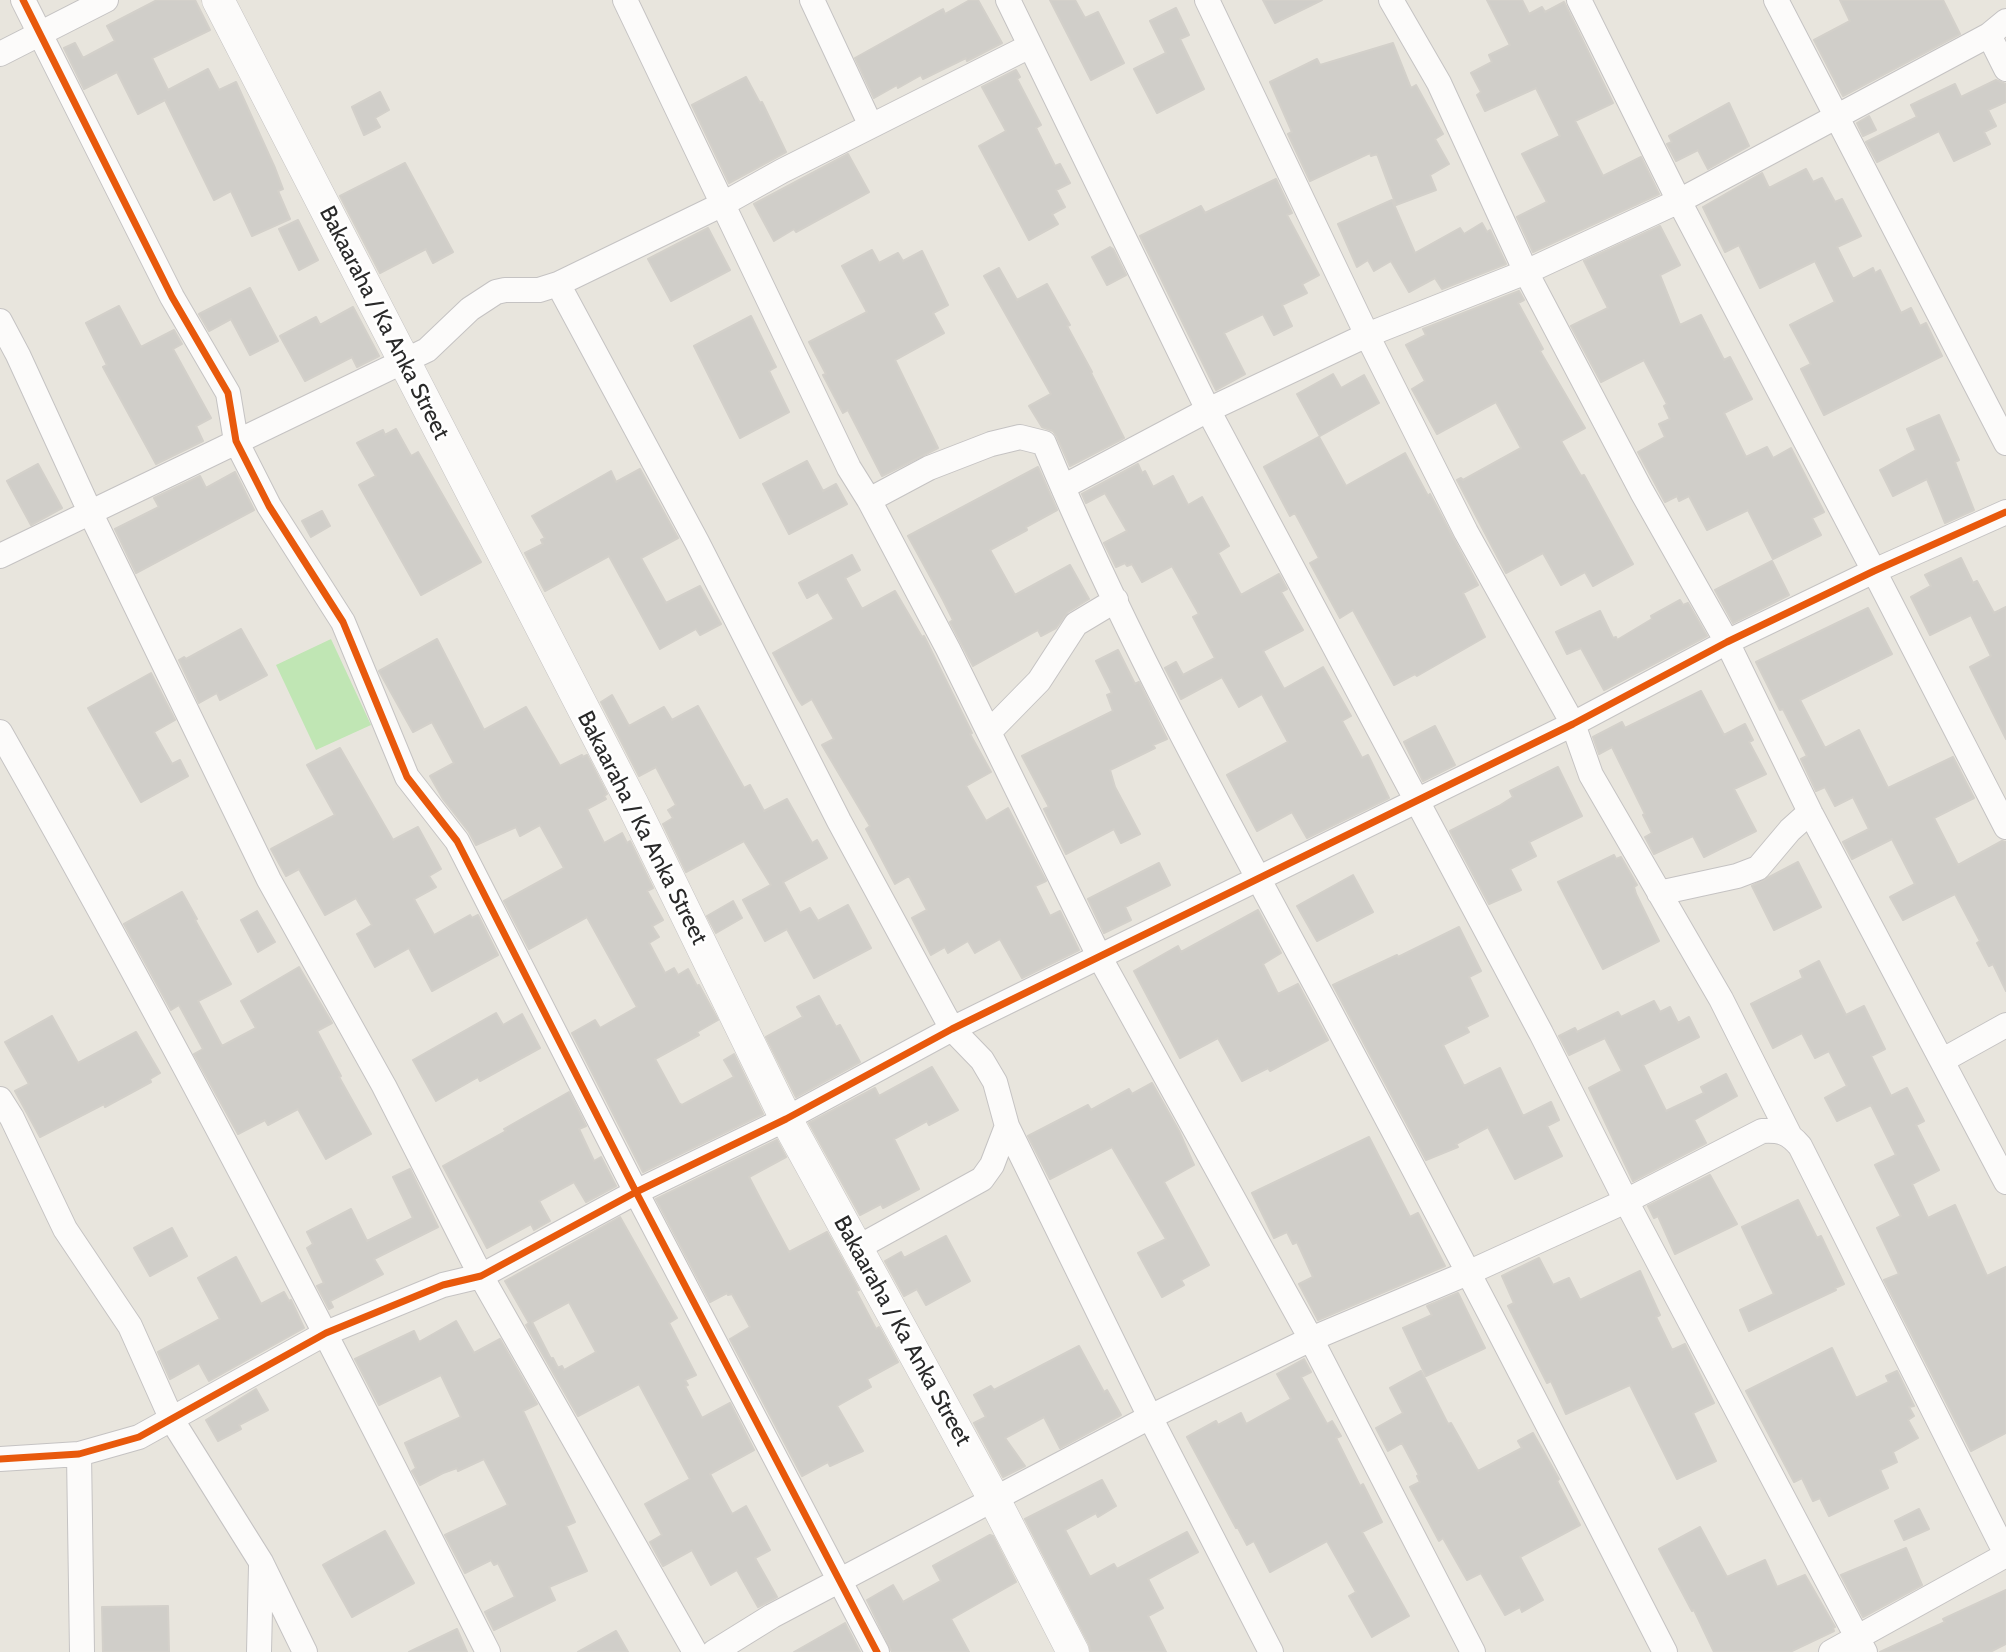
<!DOCTYPE html>
<html>
<head>
<meta charset="utf-8">
<style>
	body { margin:0 }
	canvas { display:block; background:#e8e5dd }
</style>
</head>
<body>
<canvas width="2006" height="1652"></canvas>
<script>
const ctx = document.querySelector('canvas').getContext('2d');
ctx.lineJoin = 'round';
function paint(path, color) {
  ctx.fillStyle = color;
  ctx.fill(path, 'evenodd');
}
function trace(path, color, width, dash) {
  ctx.strokeStyle = color;
  ctx.lineWidth = width;
  ctx.lineCap = dash ? 'butt' : 'round';
  ctx.setLineDash(dash || []);
  ctx.stroke(path);
}
function label(font, color, halo, rows, align = 'center') {
  ctx.font = font + ' Cabin,sans-serif';
  ctx.lineWidth = 5;
  ctx.setLineDash([]);
  ctx.textBaseline = 'middle';
  ctx.strokeStyle = halo;
  ctx.fillStyle = color;
  for (const [text, x, y, turn = 0] of rows) {
    ctx.save();
    ctx.translate(x, y);
    ctx.rotate((+turn || 0) * Math.PI / 180);
    ctx.textAlign = isNaN(turn) ? turn : align;
    if (halo) ctx.strokeText(text, 0, 0);
    ctx.fillText(text, 0, 0);
    ctx.restore();
  }
}
paint(new Path2D(`
	M331,639L371,725L316,750L276,665Z`), '#c0e6b4');
const building = new Path2D(`
	M157,0H195L210,30L152,58L168,90L208,69L219,90L236,82L275,168L283,189L278,191L290,219L252,236L231,191L214,200L165,100L138,114L117,72L84,89L64,48L75,43L83,58L115,41L107,26Z
	M970,0H978L1002,43L967,61L966,58L923,79L921,75L898,88L897,85L874,98L855,58L943,9L945,14Z
	M1050,0H1075L1085,18L1098,12L1124,63L1091,80Z
	M1263,0H1322L1275,23Z
	M1487,0H1522L1529,14L1542,7L1545,12L1564,2L1613,103L1575,121L1603,176L1641,157L1659,194L1533,252L1517,217L1547,202L1522,154L1560,136L1536,88L1485,111L1477,95L1481,92L1471,73L1492,62L1489,55L1510,45Z
	M1840,0H1943L1960,34L1843,96L1814,40L1850,21Z
	M1176,8L1189,35L1180,39L1204,89L1157,113L1134,69L1166,53L1150,21Z
	M1393,43L1411,88L1416,85L1443,134L1435,139L1449,164L1430,175L1436,190L1396,205L1377,154L1371,156L1370,153L1310,181L1288,134L1292,132L1270,82L1317,59L1320,65Z
	M1016,70L1020,77L1017,79L1041,125L1036,128L1055,166L1060,164L1070,183L1056,190L1065,207L1052,214L1058,224L1029,240L979,146L1006,131L982,87Z
	M746,77L760,103L762,102L786,152L729,183L692,105Z
	M1996,80L2006,84V102L1988,110L1996,126L1984,132L1990,144L1954,161L1939,131L1877,162L1866,142L1917,117L1911,105L1955,84L1961,97Z
	M380,92L389,110L375,118L380,127L364,135L352,107Z
	M1729,103L1749,146L1708,169L1698,150L1676,161L1667,144L1672,142L1669,136Z
	M1869,116L1876,130L1863,136L1857,123Z
	M848,154L869,192L796,232L794,229L774,241L754,204Z
	M405,163L453,252L433,263L426,249L380,273L340,196Z
	M1806,169L1813,182L1822,178L1835,202L1842,199L1861,236L1837,247L1853,279L1873,268L1875,273L1880,270L1901,313L1911,308L1920,326L1926,323L1942,356L1824,415L1801,369L1811,364L1790,325L1835,302L1815,261L1760,288L1739,245L1725,252L1703,207L1762,173L1769,188Z
	M1276,179L1292,213L1287,215L1319,275L1302,284L1307,293L1282,305L1292,326L1274,335L1263,314L1224,333L1245,374L1216,390L1140,236L1201,206L1205,213Z
	M1392,200L1415,253L1460,228L1464,234L1482,223L1487,232L1490,230L1506,264L1442,289L1435,278L1409,292L1391,261L1374,271L1368,260L1357,267L1338,224Z
	M298,220L318,260L299,270L279,229Z
	M1660,226L1680,265L1660,275L1680,325L1701,315L1724,360L1730,357L1752,399L1724,413L1746,457L1767,447L1773,458L1791,448L1824,512L1812,518L1821,535L1773,559L1748,510L1707,530L1689,496L1679,501L1677,496L1665,502L1638,452L1665,437L1659,424L1670,419L1664,406L1667,404L1644,360L1601,382L1571,326L1608,308L1584,261Z
	M708,228L730,270L671,301L648,259Z
	M1110,247L1113,249L1126,275L1107,285L1092,257Z
	M872,250L879,263L898,253L903,261L922,251L948,305L933,313L944,333L895,360L938,448L882,476L848,410L843,413L823,375L826,374L809,342L867,312L842,266Z
	M999,268L1017,300L1047,284L1070,325L1067,326L1092,372L1091,373L1124,438L1070,466L1057,437L1053,431L1042,427L1029,406L1051,394L984,276Z
	M250,288L278,341L250,355L231,319L209,331L199,314Z
	M1519,291L1524,300L1518,303L1543,349L1540,351L1585,428L1561,441L1581,476L1584,475L1633,564L1593,586L1585,572L1561,585L1543,553L1506,573L1457,480L1461,478L1463,480L1521,448L1496,402L1437,434L1412,389L1425,381L1406,345L1426,335L1423,329Z
	M119,306L141,347L174,330L182,344L173,349L211,418L196,426L203,441L156,464L103,367L107,365L86,323Z
	M353,307L379,356L357,367L352,357L305,381L280,336L316,317L320,325Z
	M751,316L776,367L769,371L789,412L740,438L694,346Z
	M1333,374L1341,388L1364,375L1379,403L1320,436L1297,394Z
	M1939,415L1959,460L1955,462L1974,510L1945,523L1927,479L1893,496L1880,470L1916,450L1907,429Z
	M396,429L411,456L418,452L481,562L421,595L359,485L376,476L357,443L383,430L385,435Z
	M1319,437L1346,486L1405,453L1428,496L1430,494L1478,585L1463,593L1485,637L1417,676L1415,674L1394,685L1353,610L1340,618L1310,563L1319,558L1295,513L1290,516L1264,467Z
	M807,461L823,491L836,484L847,504L789,534L763,484Z
	M38,464L62,508L31,525L7,481Z
	M1138,464L1142,473L1145,471L1153,487L1173,476L1188,505L1202,497L1229,546L1218,553L1241,595L1279,574L1287,589L1281,592L1303,630L1263,651L1284,689L1323,667L1351,716L1342,721L1362,758L1368,755L1389,798L1307,838L1292,812L1257,831L1227,775L1288,742L1262,694L1239,707L1222,677L1181,699L1165,668L1176,662L1183,675L1215,658L1193,617L1199,614L1172,566L1142,582L1132,564L1127,566L1125,563L1116,567L1104,543L1127,531L1105,493L1086,503L1082,494Z
	M1038,467L1057,510L1026,527L1027,530L990,550L1015,595L1070,565L1089,599L1068,612L1056,628L1041,636L1038,630L973,666L950,622L953,620L943,600L908,536Z
	M640,469L678,538L641,558L666,603L700,586L721,624L700,635L696,629L660,649L609,556L545,591L525,553L543,544L541,540L545,538L532,516L611,471L616,482Z
	M235,472L254,510L136,573L115,529L159,507L154,498L200,476L206,488Z
	M322,511L330,526L311,537L302,521Z
	M852,555L860,570L845,578L862,609L895,591L922,637L924,636L972,733L970,734L991,772L966,786L986,821L1008,808L1046,881L1035,886L1050,916L1060,911L1079,950L1022,978L1000,939L975,953L968,941L948,953L945,947L931,955L912,918L927,910L909,876L895,884L866,829L870,826L822,745L834,739L812,699L802,705L798,699L773,653L834,619L818,592L807,598L799,583Z
	M1961,558L1973,583L1977,581L1994,613L2006,607V739L1970,667L1991,656L1971,615L1930,635L1911,597L1931,586L1925,575Z
	M1772,561L1789,595L1733,623L1715,590Z
	M1680,600L1683,605L1688,603L1707,636L1604,690L1581,648L1567,654L1556,632L1600,611L1613,638L1616,637L1617,640L1652,619L1651,616Z
	M1868,608L1892,654L1800,700L1825,748L1859,730L1888,788L1953,757L1974,798L1934,818L1958,865L2002,841L2006,842V991L1993,964L1989,966L1977,943L1980,941L1955,894L1903,920L1890,897L1915,884L1892,839L1852,859L1843,842L1869,829L1853,797L1835,806L1825,787L1816,791L1801,759L1807,756L1783,709L1780,710L1756,662Z
	M241,629L267,675L220,700L217,693L199,703L179,660L184,657L186,659Z
	M437,639L484,730L526,707L560,766L582,755L583,757L587,755L607,794L604,796L606,799L587,809L604,843L622,833L627,843L630,841L653,888L647,891L663,920L652,926L659,937L649,943L665,973L674,968L678,975L688,969L697,986L699,985L718,1020L697,1032L699,1035L655,1059L679,1103L682,1105L734,1077L724,1060L734,1054L763,1114L643,1172L572,1033L595,1020L600,1028L637,1007L587,917L529,949L504,901L564,868L540,825L520,836L516,827L476,845L469,832L443,799L430,776L454,763L432,722L413,732L379,671Z
	M1118,650L1135,684L1139,682L1167,739L1153,745L1155,748L1110,770L1115,787L1140,834L1121,843L1114,829L1066,854L1044,809L1049,807L1022,756L1113,711L1107,695L1112,693L1096,661Z
	M151,673L175,720L154,732L172,764L180,760L188,776L141,802L88,708Z
	M1701,691L1724,735L1745,724L1753,740L1749,742L1766,774L1734,789L1756,831L1704,857L1693,836L1654,854L1645,837L1652,833L1643,815L1645,814L1612,747L1599,754L1593,737L1622,722L1625,728Z
	M612,695L629,726L664,707L672,720L698,706L744,788L750,785L764,811L787,799L812,843L817,840L827,858L783,882L800,913L810,908L818,921L848,905L871,948L814,978L787,929L765,941L743,900L771,885L744,841L686,872L663,824L673,818L668,810L676,805L656,767L639,776L601,702Z
	M1435,726L1455,765L1423,781L1404,742Z
	M340,748L393,840L418,827L441,869L429,876L436,887L414,899L434,935L470,915L472,918L478,915L498,955L432,991L409,948L375,967L357,934L372,925L356,898L325,915L299,869L286,876L271,849L335,815L307,765Z
	M1558,767L1582,816L1529,842L1536,856L1510,869L1521,890L1489,904L1450,831L1499,806L1513,797L1510,791Z
	M1614,855L1616,859L1621,857L1637,885L1634,887L1636,894L1659,941L1603,969L1558,882Z
	M1798,862L1821,907L1774,930L1752,886Z
	M1159,863L1170,885L1125,907L1131,920L1104,933L1088,899Z
	M1353,875L1373,912L1317,941L1297,906Z
	M182,892L197,919L195,920L231,984L198,1001L222,1046L256,1028L241,1001L299,967L332,1023L317,1031L341,1076L339,1077L371,1134L326,1159L298,1109L268,1125L265,1120L238,1134L194,1054L203,1049L179,1005L171,1010L124,924Z
	M733,901L742,918L716,933L707,916Z
	M1258,910L1281,953L1263,964L1278,994L1298,984L1328,1040L1270,1071L1268,1068L1242,1081L1218,1038L1180,1058L1134,971L1178,946L1181,952Z
	M257,911L275,942L258,952L241,920Z
	M1459,927L1481,971L1469,977L1488,1016L1466,1027L1469,1032L1443,1045L1464,1086L1500,1068L1523,1116L1551,1102L1559,1120L1547,1126L1562,1156L1515,1179L1488,1127L1456,1144L1458,1147L1426,1160L1333,985L1397,955L1398,957Z
	M1819,961L1846,1015L1864,1006L1885,1049L1871,1056L1891,1096L1907,1088L1924,1121L1916,1125L1939,1170L1912,1184L1928,1218L1955,1205L1987,1276L2006,1267V1433L1971,1451L1884,1280L1899,1274L1877,1228L1901,1216L1875,1165L1896,1155L1871,1105L1837,1121L1825,1098L1847,1086L1829,1051L1815,1058L1802,1033L1773,1048L1751,1004L1803,978L1800,971Z
	M819,996L836,1027L840,1025L860,1062L796,1097L766,1037L803,1017L797,1007Z
	M1654,1001L1660,1012L1670,1007L1678,1023L1689,1017L1699,1037L1643,1065L1666,1111L1704,1093L1701,1087L1726,1074L1737,1096L1694,1120L1706,1143L1633,1181L1589,1088L1622,1071L1605,1038L1569,1055L1559,1036L1575,1028L1577,1032L1618,1012L1621,1017Z
	M496,1013L503,1025L522,1014L540,1048L480,1081L478,1077L436,1101L413,1060Z
	M52,1016L78,1063L136,1032L160,1073L150,1079L151,1082L105,1107L104,1104L40,1137L15,1091L29,1084L5,1042Z
	M932,1067L958,1110L929,1125L927,1121L894,1139L919,1189L883,1208L881,1204L860,1215L809,1123L875,1088L879,1096Z
	M1152,1083L1179,1131L1194,1165L1164,1182L1209,1265L1181,1280L1184,1285L1162,1297L1138,1253L1166,1239L1112,1147L1050,1179L1028,1136L1088,1105L1091,1110L1129,1089L1132,1094Z
	M569,1092L586,1126L579,1129L594,1161L601,1157L616,1186L586,1202L574,1182L539,1201L550,1221L534,1230L531,1224L487,1248L443,1166L506,1131L504,1129Z
	M1369,1137L1410,1217L1418,1213L1445,1266L1318,1320L1299,1284L1313,1277L1297,1242L1293,1244L1287,1232L1274,1238L1252,1193Z
	M777,1140L786,1157L749,1177L762,1202L789,1252L827,1232L859,1290L856,1291L876,1329L879,1327L898,1362L867,1379L871,1387L837,1406L863,1451L830,1466L828,1462L802,1476L730,1339L750,1327L732,1294L728,1295L727,1293L710,1302L656,1199Z
	M410,1169L438,1227L374,1259L383,1274L330,1301L333,1307L329,1309L317,1286L324,1283L307,1248L313,1244L307,1232L351,1209L367,1241L413,1218L393,1177Z
	M1710,1175L1737,1224L1675,1254L1658,1216L1654,1218L1648,1206Z
	M1798,1200L1817,1238L1821,1236L1844,1284L1835,1288L1836,1290L1749,1331L1740,1310L1774,1294L1742,1227Z
	M620,1217L677,1318L669,1323L696,1375L685,1380L688,1385L685,1386L702,1418L730,1403L754,1450L710,1474L732,1514L746,1506L770,1550L755,1558L777,1597L758,1607L737,1570L711,1585L692,1550L663,1566L650,1542L662,1535L645,1504L690,1479L639,1384L578,1416L526,1325L529,1323L505,1281ZM569,1302L596,1352L564,1370L562,1366L558,1368L553,1358L551,1359L532,1322Z
	M172,1228L187,1256L150,1276L134,1248Z
	M946,1236L970,1281L926,1305L917,1289L904,1296L885,1261L901,1252L904,1258Z
	M236,1257L261,1304L284,1292L289,1301L291,1300L304,1328L209,1381L199,1363L170,1379L158,1352L220,1319L198,1278Z
	M1539,1258L1553,1285L1569,1278L1580,1300L1640,1271L1660,1315L1656,1317L1672,1350L1685,1344L1714,1403L1693,1413L1716,1461L1677,1479L1630,1385L1566,1414L1551,1381L1547,1383L1508,1306L1514,1303L1502,1276Z
	M1458,1293L1485,1348L1426,1376L1403,1328L1432,1315L1427,1306Z
	M456,1321L474,1353L500,1339L537,1404L523,1411L575,1522L566,1526L587,1571L549,1587L555,1600L494,1630L485,1612L515,1597L498,1563L494,1565L491,1560L465,1573L445,1535L508,1505L484,1459L458,1471L457,1468L443,1473L420,1485L412,1471L416,1468L405,1443L461,1417L441,1375L379,1405L355,1359L414,1331L419,1342Z
	M1079,1346L1104,1392L1107,1390L1121,1415L1060,1448L1044,1417L1005,1438L1025,1466L1003,1477L974,1423L986,1417L974,1395L991,1386L994,1390Z
	M1832,1348L1856,1398L1889,1382L1886,1376L1897,1371L1914,1406L1909,1407L1914,1416L1908,1420L1918,1438L1893,1452L1897,1462L1880,1470L1888,1488L1829,1516L1820,1498L1813,1501L1802,1478L1794,1482L1746,1391Z
	M1304,1359L1311,1372L1301,1377L1327,1424L1332,1421L1341,1436L1336,1438L1360,1486L1363,1484L1382,1522L1362,1532L1409,1616L1372,1637L1349,1596L1356,1592L1327,1541L1270,1572L1254,1541L1247,1545L1238,1528H1236L1187,1437L1216,1421L1218,1425L1241,1413L1246,1424L1291,1399L1277,1374Z
	M1421,1371L1448,1424L1451,1423L1478,1471L1522,1448L1518,1441L1533,1433L1559,1479L1557,1481L1580,1525L1520,1557L1543,1600L1522,1612L1520,1607L1505,1615L1481,1573L1467,1580L1443,1538L1439,1541L1410,1487L1420,1482L1417,1476L1419,1475L1402,1443L1388,1451L1376,1428L1403,1413L1390,1388Z
	M256,1389L268,1410L239,1425L241,1429L218,1441L206,1420Z
	M1102,1480L1116,1506L1098,1517L1096,1513L1065,1530L1090,1577L1114,1564L1117,1569L1187,1532L1198,1552L1148,1579L1163,1608L1148,1616L1166,1652H1091L1089,1644L1025,1519Z
	M1919,1509L1929,1529L1904,1540L1895,1521Z
	M1700,1527L1727,1577L1765,1560L1777,1587L1805,1575L1835,1627L1833,1628L1834,1631L1790,1652H1714L1694,1610L1692,1611L1659,1549Z
	M385,1531L414,1583L352,1617L323,1565Z
	M990,1535L993,1536L1016,1582L951,1619L969,1652H892L867,1600L893,1585L903,1602L941,1581L933,1566Z
	M1906,1548L1922,1585L1863,1617L1841,1575Z
	M2006,1590V1644L1990,1652H1880L1945,1622L1943,1619Z
	M168,1606L169,1652H103L102,1607Z
	M845,1623L860,1652H794Z
	M457,1629L467,1652H409Z
	M616,1631L628,1652H578Z`);
paint(building, '#d0cec9');
trace(building, '#d3d0ca', 2);
const minor = new Path2D(`
	M23,0L172,297L228,393L236,441L269,506L343,622L407,777L457,841L636,1192L877,1652
	M625,0L849,468L869,500L948,649L1099,956L1311,1339L1473,1652
	M812,0L871,126
	M1008,0L1208,410L1541,1033L1626,1201L1865,1652
	M1207,0L1367,335L1466,532L1573,724L1591,775L1721,999L1789,1134
	M1391,0L1439,83L1526,272L1642,492L1727,642L1810,812L2006,1182
	M1579,0L1679,201L1874,571L2006,827
	M1776,0L2006,443
	M1989,35L2006,69
	M0,54L106,0
	M558,284L697,542L839,821L952,1029L982,1060L995,1082L1007,1126L1150,1417L1271,1652
	M0,321L18,355L91,514L269,880L384,1086L481,1276L695,1652
	M1063,487L1208,410L1367,335L1526,272L1679,201L1989,35L2006,21
	M869,500L929,468L991,444L1020,437L1044,443C1124,636 1227,820 1326,1004C1441,1219 1554,1435 1665,1652
	M0,556L427,350L470,309L496,292L505,290H539L558,284L723,204L782,171L1030,46
	M0,732C172,1034 331,1342 488,1652
	M989,732L1039,681L1076,624L1116,600
	M1659,893L1737,876L1758,868L1790,830L1810,812
	M1943,1060L2006,1025
	M0,1099L12,1118L65,1229L130,1326L172,1420L261,1562L305,1652
	M857,1248L982,1179L992,1165L1007,1126
	M79,1454L82,1652
	M0,1459L79,1454L139,1437L326,1333L443,1285L481,1276L636,1192L786,1119L952,1029L1573,724L1727,642L1874,571L2006,512
	M259,1652L261,1566
	M714,1652L772,1616L1150,1417L1311,1339L1470,1272L1626,1201L1762,1131C1780,1130 1788,1132 1800,1146L2006,1554
	M1831,1652L2006,1555`);
const tertiary = new Path2D(`
	M218,0L632,803L786,1119L994,1499L1073,1652`);
trace(minor, '#c5c3c3', 26);
trace(tertiary, '#c5c3c3', 33);
trace(minor, '#fcfbfa', 24);
trace(tertiary, '#fcfbfa', 32);
trace(new Path2D(`
	M23,0L172,297L228,393L236,441L269,506L343,622L407,777L457,841L636,1192L877,1652
	M0,1459L79,1454L139,1437L326,1333L443,1285L481,1276L636,1192L786,1119L952,1029L1573,724L1727,642L1874,571L2006,512`), '#e8590c', 7);
label('23px', '#292929', '#fff', [
	["Bakaaraha / Ka Anka Street",384,323,63],
	["Bakaaraha / Ka Anka Street",642,828,63],
	["Bakaaraha / Ka Anka Street",902,1331,61]
]);
</script>
</body>
</html>
